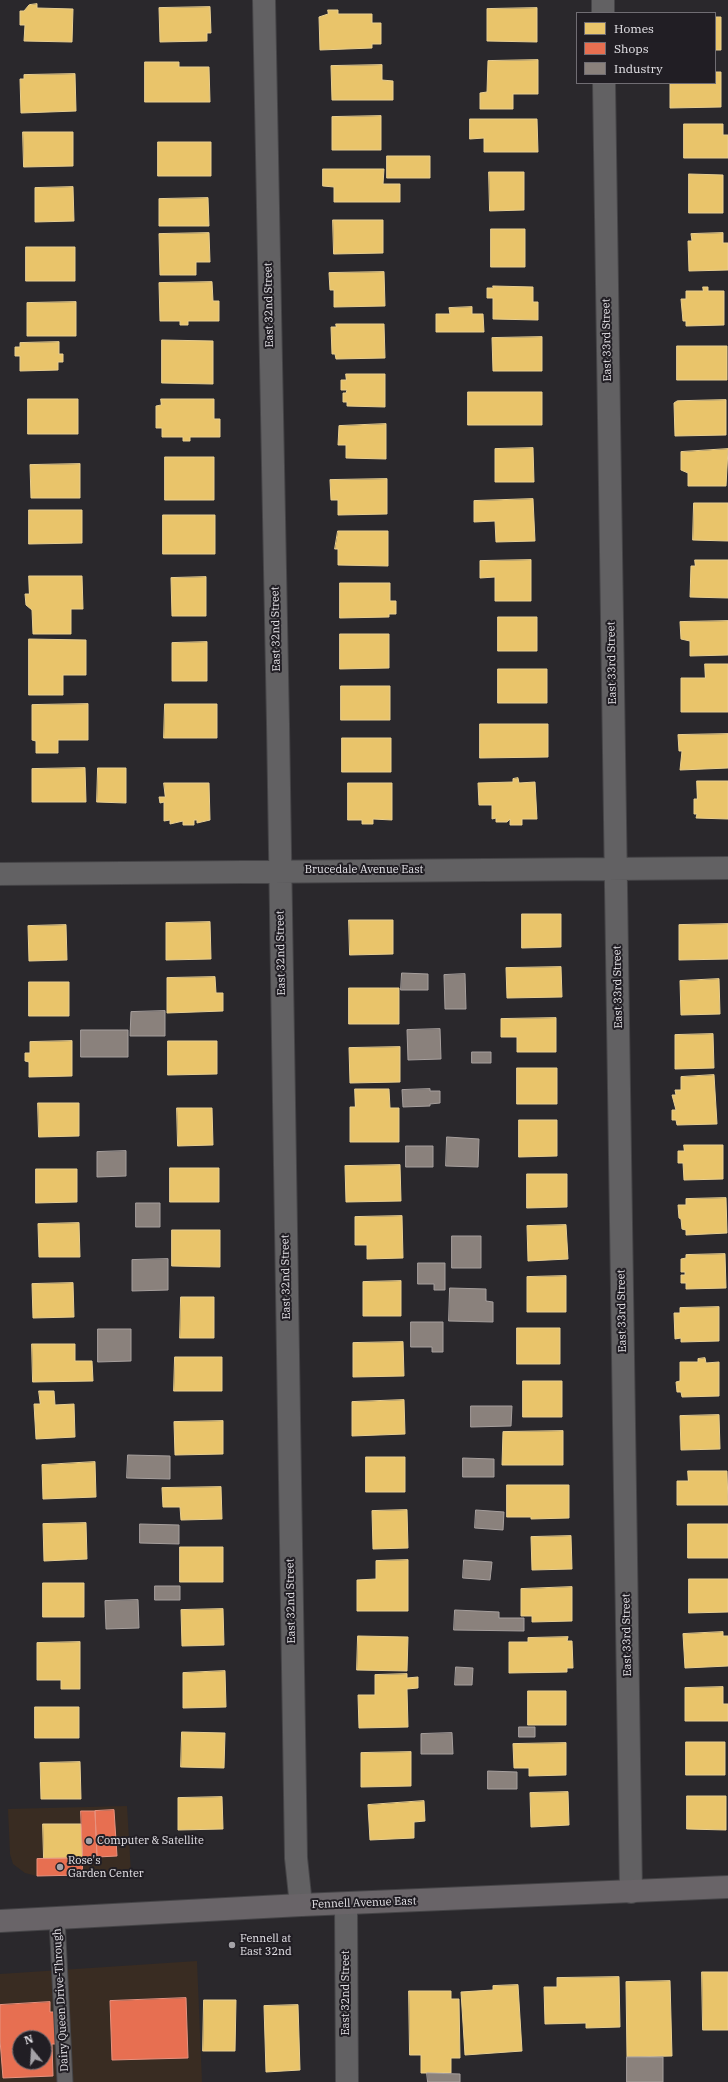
<!DOCTYPE html>
<html>
<head>
<meta charset="utf-8">
<style>
	body { margin:0 }
	#map { position:relative; width:728px; height:2082px; overflow:hidden; background:#2a282c; font-family:"IBM Plex Serif",serif }
	canvas { display:block }
	.legend { position:absolute; left:576px; top:12px; width:140px; height:72px; box-sizing:border-box; background:#211e24; border:1px solid #706d73; margin:0; padding:5px 7px; list-style:none; font-size:12px; color:#e6e4e9 }
	.legend li { display:flex; align-items:center; gap:8px; height:20px }
	.legend b { width:20px; border:1px solid #706d73 }
	.north { position:absolute; left:12px; top:2030px; width:40px; height:40px; box-sizing:border-box; background:#211e24; border:1px solid #706d73; border-radius:50%; rotate:342deg; font-size:11px; font-weight:700; line-height:16px; text-align:center; color:#e6e4e9 }
	.north::after { content:''; display:block; margin:auto; width:14px; height:18px; background:#a4a2a7; clip-path:polygon(50% 0,100% 100%,50% 72%,0 100%) }
</style>
</head>
<body>
<div id="map">
<canvas width="728" height="2082"></canvas>
<ul class="legend">
<li><b style="height:11px;background:#e9c46a"></b>Homes</li>
<li><b style="height:11px;background:#e76f51"></b>Shops</li>
<li><b style="height:11px;background:#8a817c"></b>Industry</li>
</ul>
<div class="north">N</div>
</div>
<script>
const ctx = document.querySelector('canvas').getContext('2d');
ctx.lineJoin = 'round';
function paint(path, color) {
  ctx.fillStyle = color;
  ctx.fill(path, 'evenodd');
}
function trace(path, color, width, dash) {
  ctx.strokeStyle = color;
  ctx.lineWidth = width;
  ctx.lineCap = dash ? 'butt' : 'round';
  ctx.setLineDash(dash || []);
  ctx.stroke(path);
}
function label(font, color, halo, rows, align = 'center') {
  ctx.font = font + ' "IBM Plex Serif",serif';
  ctx.lineWidth = 4;
  ctx.setLineDash([]);
  ctx.textBaseline = 'middle';
  ctx.strokeStyle = halo;
  ctx.fillStyle = color;
  for (const [text, x, y, turn = 0] of rows) {
    ctx.save();
    ctx.translate(x, y);
    ctx.rotate((+turn || 0) * Math.PI / 180);
    ctx.textAlign = isNaN(turn) ? turn : align;
    if (halo) ctx.strokeText(text, 0, 0);
    ctx.fillText(text, 0, 0);
    ctx.restore();
  }
}
paint(new Path2D(`
	M127,1806L131,1873L37,1876L25,1873L13,1864L10,1854L8,1809Z
	M197,1961L202,2082H0V1974ZM20,2038H44V2062H20Z`), '#392c22');
const homes = new Path2D(`
	M37,4V8L73,9L72,42L24,41L25,25H20V11H24L29,5Z
	M210,7L211,33H207V41L160,42L159,8Z
	M537,8V42L487,41V9Z
	M328,10H338V14H372V23H381V44H372V48L320,50L319,17L328,14Z
	M715,17H721V50H715Z
	M538,60V94H513V109H480V93L487,92L488,61Z
	M145,62H179V67H209L210,102H145Z
	M382,65V80L393,81V100H332L331,66Z
	M715,72H721V107L670,108V83H715Z
	M75,74L76,111L21,113L20,79H24V75Z
	M381,116V150H332V117Z
	M470,119H537L538,152H484V138L470,139Z
	M684,124H723V135H728V158H684Z
	M23,132H73V166L24,167Z
	M158,142H211V176H158Z
	M387,156H430V178H387Z
	M323,169H384L383,184H400V202H334V187L323,186Z
	M489,172H524V210L490,211Z
	M689,174L723,175V213H689Z
	M73,187L74,221L35,222V188Z
	M208,198L209,226H159V199Z
	M333,220H383V253L334,254Z
	M491,229H525V267H491Z
	M209,233L210,262H196V275H160L159,234Z
	M723,233V243H728V270L689,271L688,241H692L691,234Z
	M26,247H75V281H26Z
	M384,272L385,306L334,307V290H330L329,273Z
	M212,282L213,301H219V321H188V325H180V321H160L159,283Z
	M493,286L533,287V302H538V320L493,319V298H487V288H493Z
	M703,287H708V291H724V325L686,326V321H683L681,299H686V291H703Z
	M76,302V336H27V303Z
	M472,307V314H483L484,332H436V314H450L449,308Z
	M336,324H384L385,358L336,359L335,354H332L331,327H336Z
	M542,337V371H493L492,338Z
	M162,340L213,341V384L162,383Z
	M59,342V354H63V362H58V370L20,371V356H15V347H20V343Z
	M677,346H727V380H677Z
	M346,374H385V407L347,406V402H343V393H346L347,390H341V380H346Z
	M468,392H542V425H468Z
	M28,399H78V434H28Z
	M161,399H214V419H220V437H190V441H183V437H162V428H156V406L161,405Z
	M726,400V435L675,436L674,403L677,401Z
	M386,424V459L346,458V445H338L339,426Z
	M533,448L534,482H495V449Z
	M728,449L726,486H688V473L681,470V452Z
	M165,457H214V500H165Z
	M80,464V498H31L30,465Z
	M387,479V514L338,515V500H331L330,480Z
	M533,499L535,541L496,542L495,521L474,522V501Z
	M694,503H728V541L693,540Z
	M29,510H82V543L29,544Z
	M163,515H215V554H163Z
	M338,531H388V566L338,565V549H335Z
	M531,560V601H495V577L480,578V561Z
	M695,560H728V598L690,597L691,566H695Z
	M29,576H82L83,609H71V634H33L32,610L26,605L25,594H29Z
	M206,577V616H172L171,578Z
	M340,583H390V601H396V614H389V617L340,618Z
	M498,617H537V651H498Z
	M728,621V655L690,656V641L681,639L680,622Z
	M340,634H389V668L340,669Z
	M29,639L86,640V675H63V695H29Z
	M207,642V681H172V643Z
	M705,664H728V712H681V678H705Z
	M498,669H547V703H498Z
	M341,686H390V720H341Z
	M88,704V740H58V753H36V741L32,740V705Z
	M165,704H217V738H164Z
	M480,724H548V757L480,758Z
	M728,734V768L680,770L682,751H679L678,735Z
	M342,738H391V772H342Z
	M85,768L86,802H32V769Z
	M98,768H126V803L97,802Z
	M518,778L519,783L535,782L537,819H522V825H510V819L507,822H496V818L492,819V805H479L478,783L513,782V779Z
	M697,781H728V819L696,818L697,814H694V799H697Z
	M164,783H209L210,820L197,823V820H194V825H183V821L170,824V820L164,821V802L160,803L159,797H165Z
	M348,783H392V820L373,819V824H362V820H348Z
	M522,914H561V947L522,948Z
	M349,920H393V954L350,955Z
	M210,922L211,959L166,960V923Z
	M728,924V959L679,960V925Z
	M66,925L67,960L29,961L28,926Z
	M561,967L562,997L507,998L506,968Z
	M215,977L216,993H223V1011L167,1013V978Z
	M719,979L720,1014L681,1015L680,981Z
	M29,982H69V1016H29Z
	M349,988H399V1024H349Z
	M556,1018V1052H517V1037H501V1019Z
	M713,1034L714,1068L675,1069V1035Z
	M72,1041V1076L29,1077V1062L25,1061V1053H30V1042Z
	M168,1041H217V1074L168,1075Z
	M400,1047V1082L350,1083L349,1048Z
	M517,1068H557V1104H517Z
	M714,1075L717,1124L677,1125L676,1120H672V1110H676L672,1095H676L675,1090H681V1077Z
	M355,1089H389L390,1108H399V1142H350V1107H355Z
	M38,1103H79V1136L39,1137Z
	M177,1108H212L213,1145L178,1146Z
	M519,1120H557V1156L519,1157Z
	M684,1145H723V1179L684,1180L683,1163H678V1151H684Z
	M400,1165L401,1201L346,1202L345,1166Z
	M170,1168H219V1202H170Z
	M36,1169H77V1202L36,1203Z
	M527,1174H567V1207L527,1208Z
	M726,1198L727,1233L686,1235V1230L682,1229L681,1219L679,1218L678,1205H686V1199Z
	M402,1216L403,1258L367,1259V1245H355V1217Z
	M79,1223L80,1257H39L38,1224Z
	M566,1225L568,1259L528,1261L527,1226Z
	M172,1230H220V1267L172,1266Z
	M725,1254L726,1288L686,1289V1283H681V1275H685V1272H681V1259L686,1258V1255Z
	M566,1276V1312H527V1277Z
	M401,1281V1316H363V1282Z
	M73,1283L74,1317L33,1318L32,1284Z
	M181,1297H214V1338H180Z
	M719,1307V1341L681,1342V1338L675,1339L674,1313H680V1308Z
	M517,1328H560V1364H517Z
	M403,1342L404,1376L353,1377V1343Z
	M32,1344H75V1361H92L93,1381L33,1382Z
	M175,1357H222V1391H174Z
	M705,1358L706,1363L719,1362V1396L682,1397L681,1392H677L676,1382L680,1381V1362H698V1359Z
	M523,1381H562V1417H523Z
	M39,1391H54L55,1405L74,1404L75,1437L36,1439L34,1404H40Z
	M404,1400L405,1434L352,1436V1402Z
	M719,1415L720,1449L681,1450L680,1416Z
	M223,1421V1454L175,1455L174,1422Z
	M563,1431V1465H502L503,1432Z
	M366,1457H405V1492H366Z
	M95,1462L96,1497L43,1499L42,1465Z
	M688,1471H727L728,1505H677V1481H688Z
	M507,1485H569V1518L531,1519V1517H507Z
	M221,1487L222,1519L181,1520L180,1507H163L162,1488Z
	M407,1510L408,1548L373,1549L372,1511Z
	M86,1523L87,1559L44,1561L43,1524Z
	M688,1524H728V1558H688Z
	M571,1536L572,1569L532,1570L531,1537Z
	M180,1547H223V1582H180Z
	M408,1560V1611H357V1580L376,1579V1561Z
	M689,1579H728V1612L689,1613Z
	M43,1583H84V1617H43Z
	M572,1587V1621L532,1622V1616H521V1589Z
	M223,1609L224,1645L182,1646L181,1610Z
	M723,1632V1636H728V1666L685,1668L683,1634Z
	M358,1636L408,1637L407,1671L357,1670Z
	M568,1637L567,1641H572L573,1668H567V1672L509,1673V1642H528V1638Z
	M80,1642V1689H61V1680H37V1643Z
	M225,1671L226,1707L183,1708V1673Z
	M407,1674V1678L418,1677V1688L407,1689L408,1727L359,1728L358,1695H375V1675Z
	M723,1687V1704H728V1721H685V1688Z
	M528,1691H566V1725H528Z
	M35,1707H79V1738H35Z
	M182,1732L225,1733L224,1768L181,1767Z
	M686,1742H725V1775H686Z
	M566,1743V1775L529,1776V1768H514L513,1744Z
	M411,1752V1786L361,1787V1753Z
	M80,1762L81,1799H41L40,1763Z
	M568,1792L569,1825L531,1827L530,1793Z
	M687,1796H726V1830L687,1829Z
	M222,1797L223,1829L178,1830V1798Z
	M424,1801L425,1821L414,1822V1838L370,1840L368,1805Z
	M43,1824H81L83,1858L44,1859Z
	M702,1972H728V2030H703Z
	M619,1977L620,2027L586,2028V2023L545,2024L544,1987H557V1978Z
	M670,1981L672,2056L627,2057L626,1982Z
	M518,1985L522,2051L465,2055L461,1992L493,1990V1986Z
	M409,1991H451V1999H459L460,2058H451V2073H421V2055H410Z
	M204,2000H236L235,2051H203Z
	M298,2005L300,2070L266,2072L264,2006Z`);
paint(homes, '#e9c46a');
trace(homes, '#e8ce90', 1);
const shops = new Path2D(`
	M114,1810L117,1856L97,1857L95,1811Z
	M81,1811H95L97,1857L83,1858Z
	M83,1858L82,1875L37,1876V1859Z
	M186,1998L188,2058L112,2060L110,2001Z
	M50,2002V2012H56L58,2044H52L53,2076L3,2078L0,2040V2005ZM20,2038H44V2062H20Z`);
paint(shops, '#e76f51');
trace(shops, '#e7927f', 1);
const industry = new Path2D(`
	M402,973L428,974V990H401Z
	M465,974L466,1009H445L444,975Z
	M165,1011V1036H130L131,1012Z
	M440,1029L441,1059L408,1060L407,1030Z
	M81,1030H128V1057H81Z
	M472,1052H491V1063H472Z
	M430,1089V1091H440V1103L430,1104V1106L403,1107L402,1090Z
	M447,1137L479,1139L478,1167L446,1166Z
	M406,1146H433V1167H406Z
	M126,1151V1176L97,1177V1152Z
	M136,1203H160V1227H136Z
	M452,1236H481V1268H452Z
	M168,1259V1290L132,1291V1260Z
	M418,1263H445V1290H434V1284H418Z
	M450,1288L486,1289V1301L493,1302V1322L449,1321Z
	M411,1322H443V1352H432V1347H411Z
	M98,1329H131V1361L98,1362Z
	M471,1406H512L511,1426L471,1427Z
	M128,1455L170,1456V1479L127,1478Z
	M463,1458L494,1459V1477H463Z
	M476,1510L504,1512L503,1530L475,1528Z
	M140,1524L179,1525V1544L140,1543Z
	M464,1560L492,1562L490,1580L463,1578Z
	M155,1586H180V1600H155Z
	M138,1600L139,1628L106,1629L105,1601Z
	M455,1610L499,1612V1618H524V1631L454,1630Z
	M456,1667L473,1668L472,1685H455Z
	M519,1727H535V1737H519Z
	M452,1733L453,1754H421V1734Z
	M488,1771L517,1772V1789H488Z
	M627,2057H663V2082H627Z
	M427,2073L460,2074V2082H428Z`);
paint(industry, '#8a817c');
trace(industry, '#a69f9d', 1);
const lane = new Path2D(`
	M57,1918L65,2082`);
const street = new Path2D(`
	M264,0L278,724L296,1858L301,1905
	M603,0V13
	M604,83L631,1892
	M0,874L728,868
	M346,1905L347,2082`);
const secondary = new Path2D(`
	M0,1921L301,1905L728,1887`);
trace(lane, '#454447', 17);
trace(street, '#454447', 24);
trace(secondary, '#454447', 24);
trace(lane, '#626163', 15);
trace(street, '#626163', 22);
trace(secondary, '#696468', 22);
for (const [x, y, r, color] of [
	[89,1841,4,"#a4a2a7"],
	[60,1867,4,"#a4a2a7"],
	[232,1945,4,"#a4a2a7"]
]) {
  const dot = new Path2D();
  dot.arc(x, y, r, 0, 2 * Math.PI);
  ctx.fillStyle = color;
  ctx.fill(dot);
  trace(dot, '#211e24', 1.5);
}
label('11px', '#e6e4e9', '#211e24', [
	["East 32nd Street",269,305,-91],
	["East 33rd Street",607,340,-91],
	["East 32nd Street",276,629,-91],
	["East 33rd Street",612,663,-91],
	["Brucedale Avenue East",364,870],
	["East 32nd Street",281,953,-91],
	["East 33rd Street",618,987,-91],
	["East 32nd Street",286,1277,-91],
	["East 33rd Street",622,1311,-91],
	["East 32nd Street",291,1601,-91],
	["East 33rd Street",627,1635,-91],
	["Fennell Avenue East",364,1903,-2],
	["East 32nd Street",346,1993,-90],
	["Dairy Queen Drive-Through",61,2000,-93]
]);
label('11px', '#e6e4e9', '#211e24', [
	["Computer & Satellite",97,1841],
	["Rose's",68,1861],
	["Garden Center",68,1874],
	["Fennell at",240,1939],
	["East 32nd",240,1952]
], 'left');
</script>
</body>
</html>
